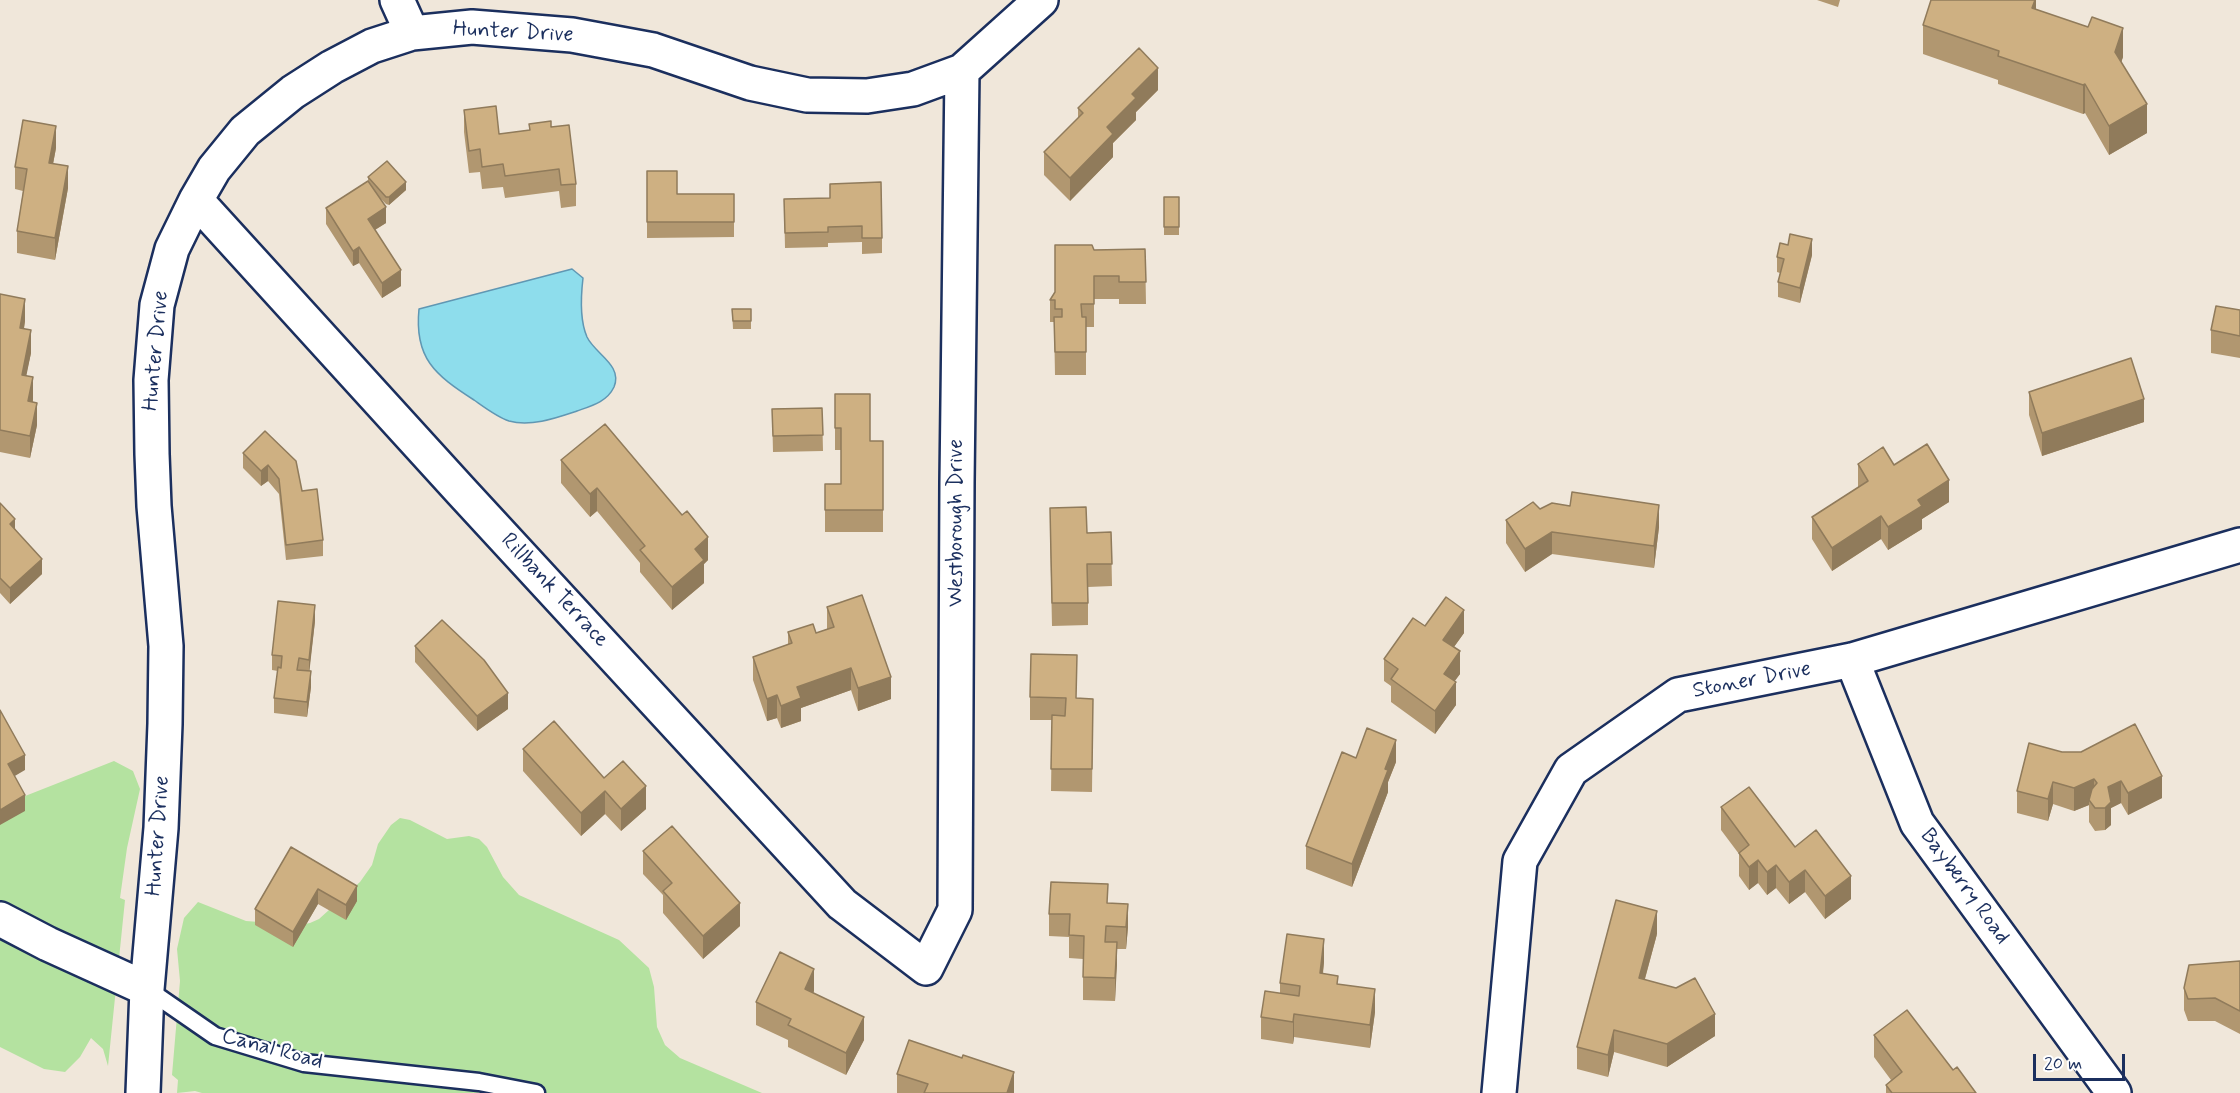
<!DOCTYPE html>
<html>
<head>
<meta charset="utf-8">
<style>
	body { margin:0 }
	#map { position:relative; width:2240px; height:1093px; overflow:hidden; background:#f0e7da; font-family:Mynerve,sans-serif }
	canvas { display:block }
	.scale { position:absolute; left:2033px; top:1054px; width:92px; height:27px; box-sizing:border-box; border:3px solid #1b2f5e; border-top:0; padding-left:8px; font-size:18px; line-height:21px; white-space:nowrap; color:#1b2f5e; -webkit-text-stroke:4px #fff; paint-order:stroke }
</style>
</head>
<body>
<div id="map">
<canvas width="2240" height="1093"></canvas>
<div class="scale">20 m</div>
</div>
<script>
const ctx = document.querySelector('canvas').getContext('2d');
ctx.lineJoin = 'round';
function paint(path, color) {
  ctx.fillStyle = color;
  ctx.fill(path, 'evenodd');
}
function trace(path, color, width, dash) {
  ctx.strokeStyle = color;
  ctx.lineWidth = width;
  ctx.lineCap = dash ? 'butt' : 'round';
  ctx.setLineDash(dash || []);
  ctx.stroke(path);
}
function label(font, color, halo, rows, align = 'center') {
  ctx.font = font + ' Mynerve,sans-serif';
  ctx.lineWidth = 4.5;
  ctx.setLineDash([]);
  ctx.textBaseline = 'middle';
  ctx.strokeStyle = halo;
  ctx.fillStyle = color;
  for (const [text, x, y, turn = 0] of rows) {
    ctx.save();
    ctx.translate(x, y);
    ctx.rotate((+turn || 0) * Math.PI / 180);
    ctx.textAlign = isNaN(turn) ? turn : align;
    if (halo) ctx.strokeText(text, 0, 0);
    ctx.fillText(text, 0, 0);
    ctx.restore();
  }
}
paint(new Path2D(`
	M114,761L133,771L140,789L127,848L120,898L125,900L108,1066L103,1049L91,1038L80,1057L65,1072L44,1069L0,1047V801L15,800Z
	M400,818L410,820L447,839L469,836L479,839L487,847L503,877L519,895L619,940L649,968L654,987L657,1027L665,1045L680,1058L762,1093H202L195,1091L177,1093L178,1080L172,1075L180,981L177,949L184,918L198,902L246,921L299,925L310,923L319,919L360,882L372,865L378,844L391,825Z`), '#b4e2a0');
const water = new Path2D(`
	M572,269L583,278C581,295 580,321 587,337C595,354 623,365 614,387C607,402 591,406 577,411C556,418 531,427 509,421C497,417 484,407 474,400C435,375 414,358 419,309Z`);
paint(water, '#8eddec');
trace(water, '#6097b3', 1.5);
const lane = new Path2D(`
	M147,989L215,1036L304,1063L479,1082L536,1093`);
const street = new Path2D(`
	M397,0L412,33
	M196,200L461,491L842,904L926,968L955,910L957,482L962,71
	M1852,660L1917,823L2114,1093
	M0,919L48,944L147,989
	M143,1093L147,989L161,828L165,724L166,646L154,506L152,454L151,380L157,305L172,249L196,200L214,169L245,131L293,92L332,67L372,46L412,33L472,27L572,35L653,50L750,83L807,95L867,96L913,89L962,71L1041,0
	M1499,1093L1520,861L1571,770L1678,695L1852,660L2240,545`);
trace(lane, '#1b2f5e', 21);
trace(street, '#1b2f5e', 38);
trace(lane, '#fff', 16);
trace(street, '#fff', 33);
paint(new Path2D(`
	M1817,0H1840L1838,7Z
	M2036,0V9L2123,57L2121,62L2147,133L2109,155L2085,113L2083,114L1998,84V80L1923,54V25Z
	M1158,90L1136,112V120L1113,143V157L1070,201L1044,175V152L1078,118V108Z
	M464,110L499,134L529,130V124L551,127L576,184V206L561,208L559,191L505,198L503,187L482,189L480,172L469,173L464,132Z
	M56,148L53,164L68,188L55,260L17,253V231L23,191L15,189V167Z
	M647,171L677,194H734V237L647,238Z
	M368,177L406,190L389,205L386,204L378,196L386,223L375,230L401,286L382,298L359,263L353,266L326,224V208L368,181Z
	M1164,197H1179V235H1164Z
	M830,198L882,238V253L862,254V242L828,243V247L785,248L784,199Z
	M1145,249L1146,304H1119V299H1094V327H1086V375H1055L1054,322H1050V300L1094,250Z
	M1812,255L1800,303L1778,297V282L1780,273L1777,272V257Z
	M0,294L25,321L24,329L31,353L26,375L33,399V402L37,425L30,458L0,452Z
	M732,309H751V329H733Z
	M2240,310V358L2211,353V330Z
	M2029,392L2144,422L2042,456L2029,415Z
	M835,394L870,441H883V532H825V484H841V450H835Z
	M822,408L823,451L773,452L772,409Z
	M265,431L302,491L323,540V556L286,560L279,494L268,481L261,486L243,468V453Z
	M561,460L708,560L704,564V583L672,610L640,572V563L597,511L590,517L561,483Z
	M1858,464L1894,465L1949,502L1922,519V529L1888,550L1881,539L1832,571L1812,539V517L1858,487Z
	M0,503L42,574L10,604L0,593Z
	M1540,509L1659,527L1654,568L1552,554L1525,572L1506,543V520Z
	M1050,531L1087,533L1111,532L1112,586L1088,587V625L1052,626Z
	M827,607L891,699L858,711L851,690L801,708V721L781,728L777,718L767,721L753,680V657L788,645V632L816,633L827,629Z
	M315,621L309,671L311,687L307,717L274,713V698L278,671L272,670V655Z
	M1425,626L1464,633L1454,647L1460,674L1454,681L1456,705L1435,734L1391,702V686L1384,681V659Z
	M415,646L508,709L477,731L415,662Z
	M1030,697L1093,699L1092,792L1051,791L1052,720H1030Z
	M2029,743L2162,798L2128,815L2121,803L2111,808V825L2105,830L2095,831L2089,822V805L2074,811L2053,804L2048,821L2017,813V791Z
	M523,749L604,778L646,809L621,831L605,814L581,836L523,771Z
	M1356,758L1396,762L1388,782V792L1352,887L1306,869V846Z
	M1721,807L1795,847L1851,899L1825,919L1805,892L1789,904L1776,888L1767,895L1758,883L1749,890L1739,876V854L1721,830Z
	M291,847L357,901L346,920L318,904L293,947L255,925V909Z
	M643,851L740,926L703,959L663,913V895L643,874Z
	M1108,903L1128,927L1126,949H1117L1115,1001L1083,1000V959L1069,958V937L1049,936V914Z
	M1657,934L1645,979L1715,1036L1667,1067L1614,1052L1608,1077L1577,1069V1047Z
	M2240,961V1034L2215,1021H2188L2184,1010V988Z
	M1324,962L1323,974L1338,984L1375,1012L1370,1048L1294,1037L1293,1044L1261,1039V1017L1280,993V983Z
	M814,991L813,993L864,1040L846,1075L788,1047V1040L756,1025V1002Z
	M1874,1035L1953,1070L1976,1093H1886V1085L1891,1080L1874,1057Z
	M897,1074L1014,1093H897Z`), '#b19770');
paint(new Path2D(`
	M2035,0H2036V26L2032,8Z
	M2123,28V57L2115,81V52Z
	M1158,68V90L1136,112V120L1113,143V157L1070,201V178L1132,94Z
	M2085,84V113L2083,114V85Z
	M2147,104V133L2109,155V126Z
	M56,126V148L49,185V163Z
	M68,166V188L55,260V238Z
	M406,182V190L389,205V197Z
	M386,207V223L368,234V219Z
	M1812,239V255L1800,303V288Z
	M359,247V263L353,266V251Z
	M401,270V286L382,298V283Z
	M25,299V321L20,351V328Z
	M31,330V353L22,397V375Z
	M33,377V399L28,423V401Z
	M2144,399V422L2042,456V433Z
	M37,403V425L30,458V436Z
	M268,465V481L261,486V471Z
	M1949,480V502L1922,519V529L1888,550V527L1918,500Z
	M597,488V511L590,517V494Z
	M1659,505V527L1654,568V546Z
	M1881,516V539L1832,571V548Z
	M15,519V534L10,524Z
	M1552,532V554L1525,572V549Z
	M708,537V560L704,564V583L672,610V587L695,549Z
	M42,559V574L10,604V588Z
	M315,605V621L309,675V660Z
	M1464,610V633L1443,662V640Z
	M1460,651V674L1444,696V674Z
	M851,668V690L801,708V721L781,728V706L797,687Z
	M311,671V687L307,717V702Z
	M891,677V699L858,711V688Z
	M1456,682V705L1435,734V711Z
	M508,693V709L477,731V716Z
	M777,695V718L767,721V699Z
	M1396,740V762L1388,782V792L1352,887V864L1385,769Z
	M25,755V770L8,780V764Z
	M2162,776V798L2128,815V793Z
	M2094,779V802L2089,800V805L2074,811V788Z
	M2121,781V803L2111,808V825L2105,830V808L2108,787Z
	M2053,782V804L2048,821V799Z
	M646,786V809L621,831V809Z
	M605,791V814L581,836V813Z
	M25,795V811L0,825V810Z
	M1758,860V883L1749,890V867Z
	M1776,865V888L1767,895V872Z
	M1805,870V892L1789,904V882Z
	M1851,876V899L1825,919V896Z
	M357,886V901L346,920V905Z
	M318,889V904L293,947V932Z
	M740,903V926L703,959V936Z
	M1128,904V927L1126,949V927Z
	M1657,911V934L1639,1000V978Z
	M1324,939V962L1320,996V973Z
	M1117,942V965L1115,1001V978Z
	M814,969V991L805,1012V989Z
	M1375,989V1012L1370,1048V1025Z
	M1294,1014V1037L1293,1044V1022Z
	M1715,1014V1036L1667,1067V1044Z
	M864,1017V1040L846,1075V1053Z
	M1614,1030V1052L1608,1077V1055Z
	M1014,1072V1093H1007Z`), '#907b5b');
const building = new Path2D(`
	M1931,0H2035L2032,8L2088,27L2092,17L2123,28L2115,52L2147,104L2109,126L2085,84L2083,85L1998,56L1999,51L1923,25Z
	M1139,48L1158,68L1132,94L1136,98L1107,127L1113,134L1070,178L1044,152L1083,113L1078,108Z
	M496,106L499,134L530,130L529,124L551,121V127L569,125L576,184L561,185L559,169L505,176L503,164L482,167L480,149L469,151L464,110Z
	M23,120L56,126L49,163L68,166L55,238L17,231L27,169L15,167Z
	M387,161L406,182L389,197H386L368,177Z
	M647,171H677V194H734V222H647Z
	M368,181L386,207L368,219L401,270L382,283L359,247L353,251L326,208Z
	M881,182L882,238H862V226L828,227V232L785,233L784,199L830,198V184Z
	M1164,197H1179V227H1164Z
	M1790,234L1812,239L1800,288L1778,282L1784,259L1777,257L1780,243L1788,245Z
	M1055,245H1092L1094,250L1145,249L1146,282H1119V276H1094V304H1081L1082,317H1086V352H1055L1054,317H1062V309H1055V300H1050L1055,292Z
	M0,294L25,299L20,328L31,330L22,375L33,377L28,401L37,403L30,436L0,430Z
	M2216,306L2240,310V336L2211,330Z
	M732,309H751V321H733Z
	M2131,358L2144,399L2042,433L2029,392Z
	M835,394H870V441H883V510H825V484H841V428H835Z
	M822,408L823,435L773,436L772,409Z
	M605,424L682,515L687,511L708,537L695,549L704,560L672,587L640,550L645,546L597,488L590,494L561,460Z
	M265,431L296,461L302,491L317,489L323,540L286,545L279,479L268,465L261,471L243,453Z
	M1927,444L1949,480L1918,500L1922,506L1888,527L1881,516L1832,548L1812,517L1868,481L1858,464L1883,447L1894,465Z
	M1572,492L1659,505L1654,546L1552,532L1525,549L1506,520L1533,502L1540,509L1552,503L1570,506Z
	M0,503L15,519L10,524L42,559L10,588L0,578Z
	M1086,507L1087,533L1111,532L1112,564H1087L1088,603H1052L1050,508Z
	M862,595L891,677L858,688L851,668L797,687L801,698L781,706L777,695L767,699L753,657L792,643L788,632L813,624L816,633L834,627L827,607Z
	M1446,597L1464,610L1443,640L1460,651L1444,674L1456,682L1435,711L1391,679L1398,669L1384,659L1413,618L1425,626Z
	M278,601L315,605L309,660L299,658L297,670L311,671L307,702L274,698L278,667L281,668L282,656L272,655Z
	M442,620L484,660L508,693L477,716L415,646Z
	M1031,654L1077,655L1076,698L1093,699L1092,769H1051L1052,715L1065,716L1066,698L1030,697Z
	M0,710L25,755L8,764L25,795L0,810Z
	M554,721L604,778L623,761L646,786L621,809L605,791L581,813L523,749Z
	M2135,724L2162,776L2128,793L2121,781L2108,787L2111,802L2105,808H2095L2089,800L2092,789L2097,783L2094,779L2074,788L2053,782L2048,799L2017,791L2029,743L2062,752H2081Z
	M1367,728L1396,740L1385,769L1388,770L1352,864L1306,846L1342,752L1356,758Z
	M1749,787L1795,847L1816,830L1851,876L1825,896L1805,870L1789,882L1776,865L1767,872L1758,860L1749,867L1739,853L1749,845L1721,807Z
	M672,826L740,903L703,936L663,891L672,883L643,851Z
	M291,847L357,886L346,905L318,889L293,932L255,909Z
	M1051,882L1108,884L1107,903L1128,904L1126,927L1106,926L1105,942H1117L1115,978L1083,977L1084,936L1069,935L1070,914H1049Z
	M1616,900L1657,911L1639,978L1676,988L1695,978L1715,1014L1667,1044L1614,1030L1608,1055L1577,1047Z
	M1287,934L1324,939L1320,973L1338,976L1337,984L1375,989L1370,1025L1294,1014L1293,1022L1261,1017L1265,991L1299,996L1300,986L1280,983Z
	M780,952L814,969L805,989L864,1017L846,1053L788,1025L791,1019L756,1002Z
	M2240,961V1011L2215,998L2188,999L2184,988L2189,965Z
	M1907,1010L1953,1070L1957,1067L1976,1093H1892L1886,1085L1902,1072L1874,1035Z
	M909,1040L962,1058L963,1055L1014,1072L1007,1093H924L928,1084L897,1074Z`);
paint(building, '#ceb082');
trace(building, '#907b5b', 1.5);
label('22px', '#1b2f5e', '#fff', [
	["Hunter Drive",513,33,3],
	["Hunter Drive",157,351,-85],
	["Westborough Drive",957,523,-90],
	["Rillbank Terrace",554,591,47],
	["Stoner Drive",1752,681,-11],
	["Hunter Drive",159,836,-86],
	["Bayberry Road",1964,887,54],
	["Canal Road",272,1050,15]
]);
</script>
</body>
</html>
